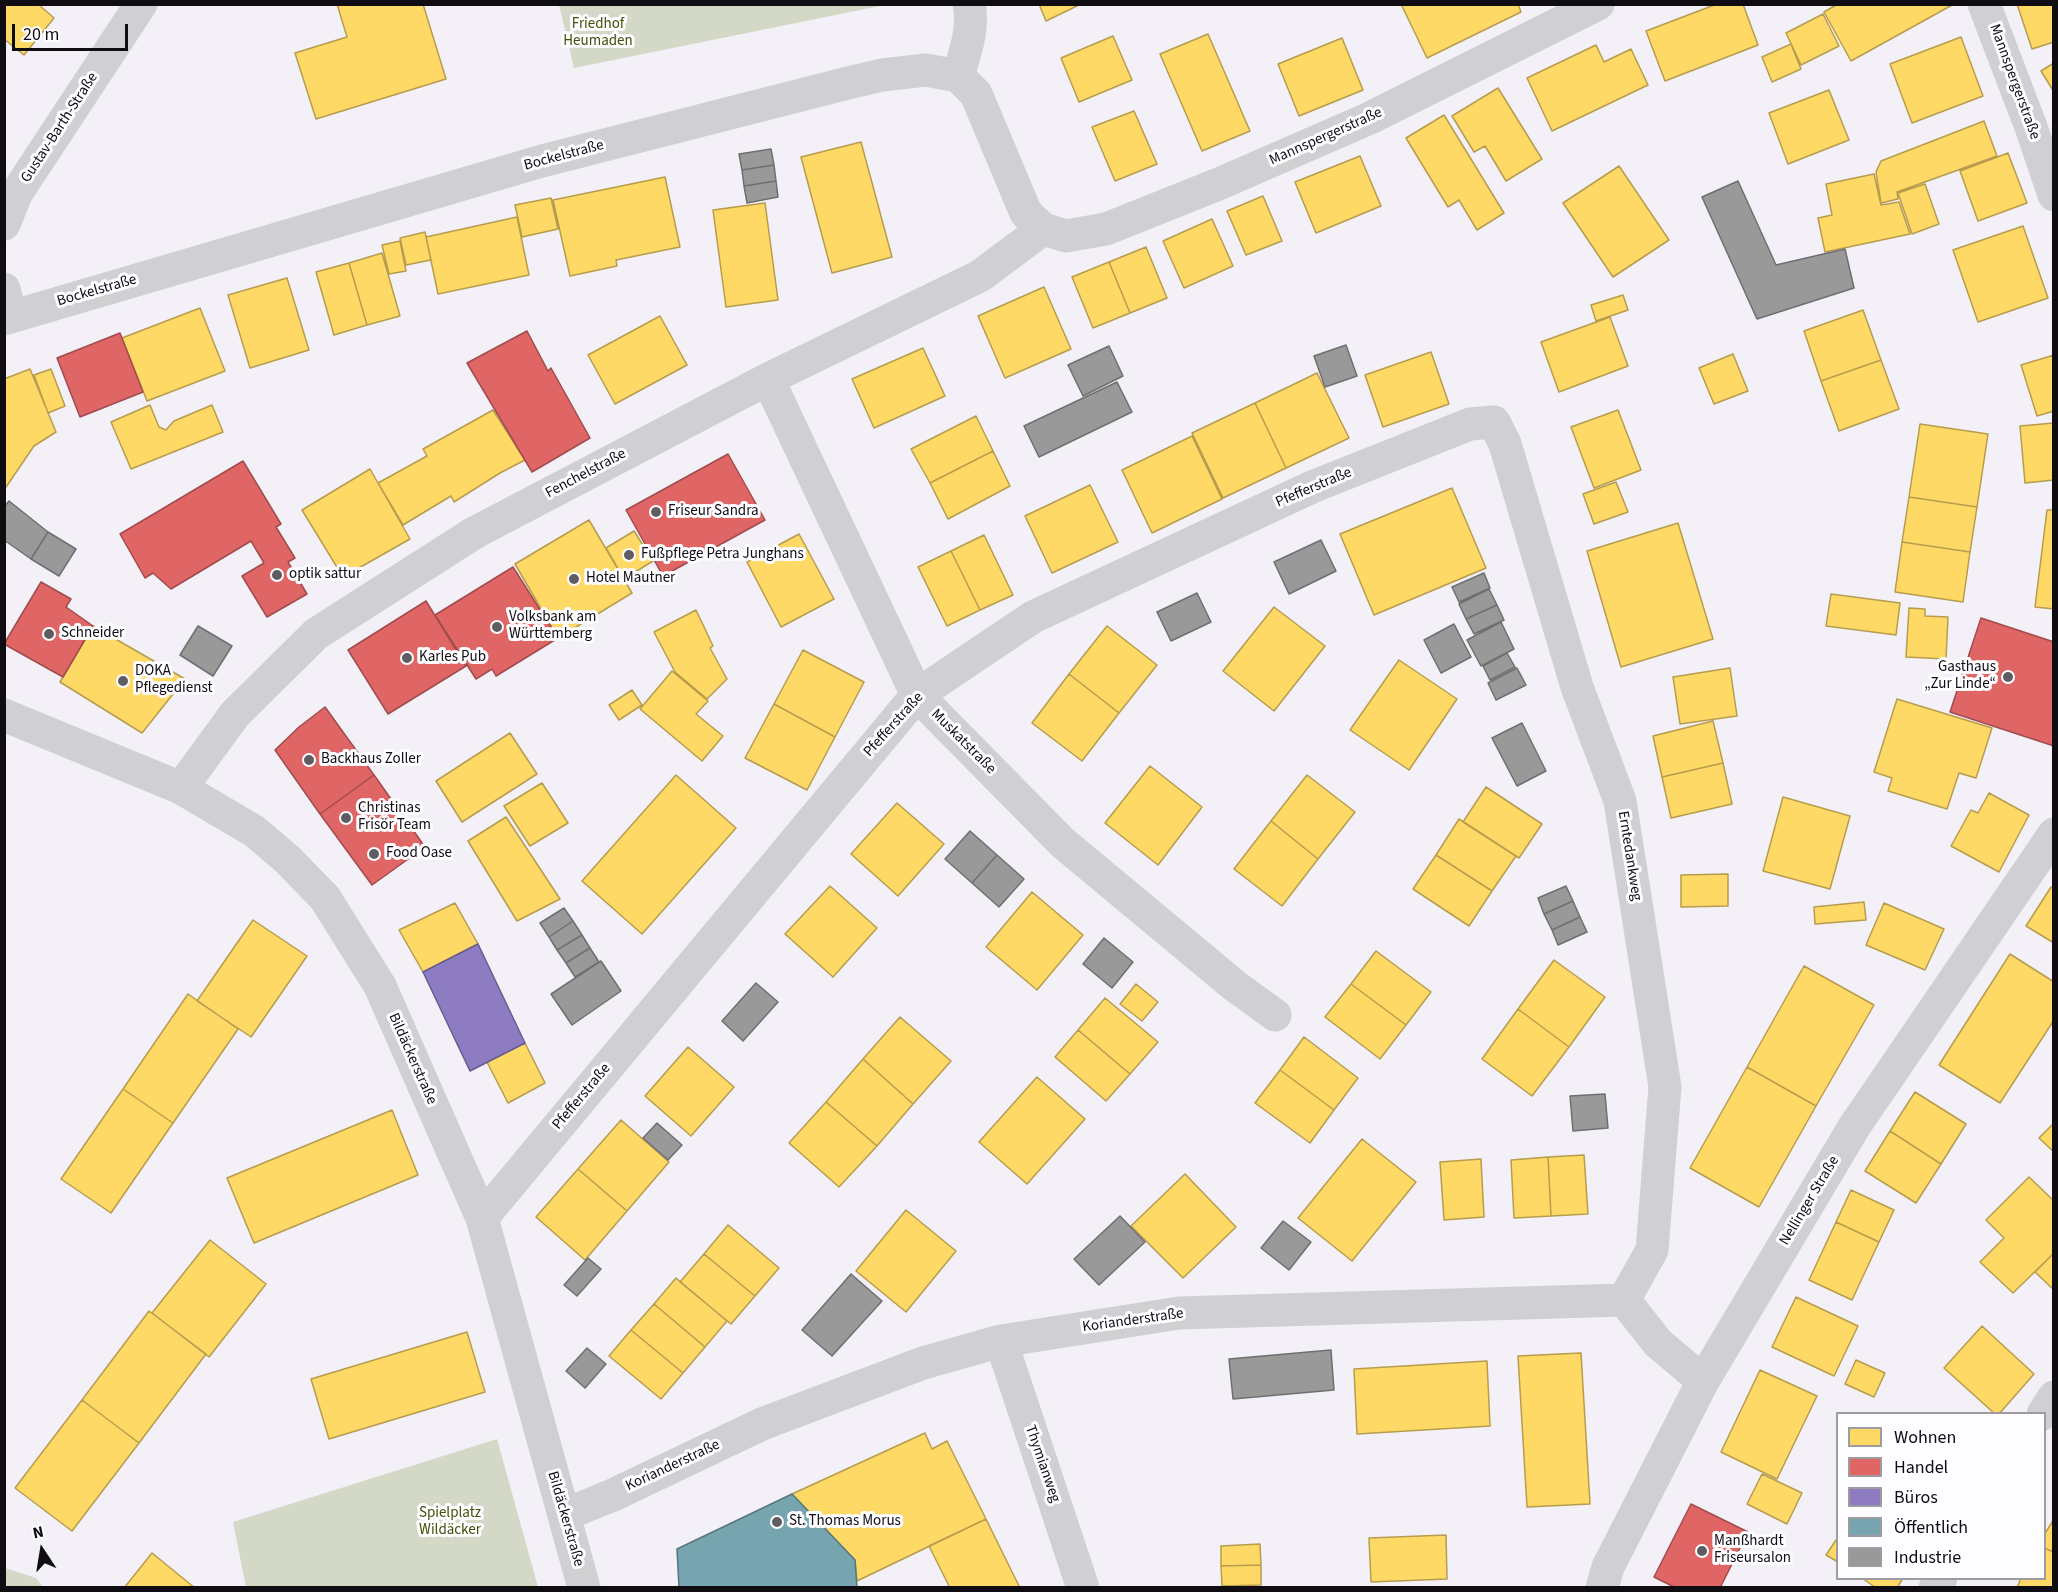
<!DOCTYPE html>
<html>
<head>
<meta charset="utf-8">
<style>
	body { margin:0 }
	#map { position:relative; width:2058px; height:1592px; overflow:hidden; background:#f3f0f8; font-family:"Source Sans 3",sans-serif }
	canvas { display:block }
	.frame { position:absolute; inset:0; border:6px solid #0f0d12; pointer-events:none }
	.legend { position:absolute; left:1836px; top:1412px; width:210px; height:168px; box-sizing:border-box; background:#fdfcff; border:2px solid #9e9ca0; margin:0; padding:8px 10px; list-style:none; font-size:18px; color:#0f0d12 }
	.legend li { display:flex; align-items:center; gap:12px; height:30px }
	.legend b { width:30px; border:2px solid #9e9ca0 }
	.north { position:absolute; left:12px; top:1520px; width:60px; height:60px; -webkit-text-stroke:4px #fdfcff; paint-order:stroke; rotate:348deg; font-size:16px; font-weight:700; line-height:24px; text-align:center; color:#0f0d12 }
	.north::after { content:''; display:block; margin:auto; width:21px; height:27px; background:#0f0d12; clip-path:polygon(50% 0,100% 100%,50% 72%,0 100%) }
	.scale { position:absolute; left:12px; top:24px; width:116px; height:27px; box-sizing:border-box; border:3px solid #0f0d12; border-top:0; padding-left:8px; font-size:18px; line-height:21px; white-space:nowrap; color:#0f0d12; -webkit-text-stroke:4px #fdfcff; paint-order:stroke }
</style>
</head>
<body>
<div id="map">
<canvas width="2058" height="1592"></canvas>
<div class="frame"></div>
<ul class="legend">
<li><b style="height:16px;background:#ffd966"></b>Wohnen</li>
<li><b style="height:16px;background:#e06666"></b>Handel</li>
<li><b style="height:16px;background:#8e7cc3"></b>Büros</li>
<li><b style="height:16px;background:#76a5af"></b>Öffentlich</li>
<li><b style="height:16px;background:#999"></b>Industrie</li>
</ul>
<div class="north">N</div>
<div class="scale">20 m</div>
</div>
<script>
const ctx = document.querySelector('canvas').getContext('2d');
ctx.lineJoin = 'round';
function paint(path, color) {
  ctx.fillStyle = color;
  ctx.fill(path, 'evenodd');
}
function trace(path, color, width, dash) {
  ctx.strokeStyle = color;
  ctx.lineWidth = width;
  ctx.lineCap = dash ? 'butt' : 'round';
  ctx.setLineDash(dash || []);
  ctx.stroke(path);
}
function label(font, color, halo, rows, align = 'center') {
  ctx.font = font + ' "Source Sans 3",sans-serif';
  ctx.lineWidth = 6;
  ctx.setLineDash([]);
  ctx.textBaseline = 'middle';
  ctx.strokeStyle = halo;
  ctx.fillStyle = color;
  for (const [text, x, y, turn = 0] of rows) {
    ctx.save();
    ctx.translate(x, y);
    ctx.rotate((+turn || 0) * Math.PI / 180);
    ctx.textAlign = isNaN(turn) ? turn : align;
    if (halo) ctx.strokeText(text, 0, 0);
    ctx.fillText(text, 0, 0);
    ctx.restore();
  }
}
paint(new Path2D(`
	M559,5V4L885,5L574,68Z
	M497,1439L538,1587H246L233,1522Z
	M5,1568L36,1578L43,1587H5Z`), '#d3d8c7');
const homes = new Path2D(`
	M4,4H38L54,18L24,55L4,39Z
	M337,4H423L446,79L316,119L295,53L347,37Z
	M1039,4H1081L1046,21Z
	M1401,4H1518L1521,12L1427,58Z
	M1717,4H1743L1758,45L1665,81L1646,31Z
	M1838,4H1954L1851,61L1824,12Z
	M2017,4H2054V42L2032,49Z
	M1823,14L1839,46L1801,65L1786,33Z
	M1208,34L1250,131L1202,151L1160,54Z
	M1113,36L1132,80L1079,102L1061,58Z
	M1961,37L1983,96L1912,123L1890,64Z
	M1342,38L1363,90L1299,116L1278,64Z
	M1791,44L1801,69L1772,82L1762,57Z
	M1596,45L1604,62L1631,49L1648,85L1552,131L1527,78Z
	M2054,63V92L2041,71Z
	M1498,88L1542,159L1506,181L1485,146L1474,152L1452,116Z
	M1829,90L1849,140L1788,164L1769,113Z
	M1134,111L1157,164L1115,181L1092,127Z
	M1444,115L1504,213L1477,230L1459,200L1448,207L1406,138Z
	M1984,121L1997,156L1897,192L1898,199L1881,203L1876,172L1881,161Z
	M861,142L892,257L832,273L801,157Z
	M2008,153L2027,203L1978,221L1960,171Z
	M1360,156L1381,206L1316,233L1295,182Z
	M1619,166L1669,240L1613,277L1563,203Z
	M1874,174L1881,205L1899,202L1910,234L1825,252L1818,218L1832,215L1826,184Z
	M665,177L680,247L616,260L617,266L570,276L553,200Z
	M1925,184L1939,224L1912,234L1898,193Z
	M1263,196L1282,241L1246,255L1227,211Z
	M551,198L558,229L522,237L515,205Z
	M765,203L778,300L726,307L713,210Z
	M517,217L529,275L438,294L426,237Z
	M1212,219L1233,266L1184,288L1163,241Z
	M2023,226L2048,298L1978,322L1953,250Z
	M425,232L431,260L406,265L400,238Z
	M400,241L406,271L389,274L382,245Z
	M1146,247L1167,298L1130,313L1109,262Z
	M382,253L400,316L367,325L349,263Z
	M1109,262L1130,313L1093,328L1072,277Z
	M349,263L367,325L334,335L316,272Z
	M287,278L309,350L250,368L228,295Z
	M1044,287L1071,349L1005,378L978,316Z
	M1623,295L1628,310L1596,321L1591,305Z
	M200,308L225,371L147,401L122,338Z
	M1863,310L1881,360L1821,381L1804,331Z
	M660,316L687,365L615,404L588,355Z
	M1610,317L1628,366L1559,392L1541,342Z
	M923,348L945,396L874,428L852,379Z
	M1431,352L1449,404L1383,427L1365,375Z
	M1733,354L1748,391L1714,404L1699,368Z
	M2054,355V411L2037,416L2021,365Z
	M1881,360L1899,409L1839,431L1821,381Z
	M30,369L56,432L34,446L4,490V379Z
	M51,369L65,406L48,413L34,375Z
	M1317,373L1349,438L1286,468L1255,403Z
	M1255,403L1286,468L1223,498L1192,433Z
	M150,405L159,427L166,430L174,421L212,405L223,432L131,469L111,422Z
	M493,410L525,460L500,473L454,502L451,496L403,525L378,483L427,456L423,449Z
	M1618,410L1641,470L1594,488L1571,427Z
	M976,416L993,451L930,483L911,449Z
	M2054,423V480L2025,483L2020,426Z
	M1920,424L1988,434L1977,507L1909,497Z
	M1192,436L1222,499L1152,533L1122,470Z
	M993,451L1010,486L948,519L930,483Z
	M370,469L410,539L343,577L302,510Z
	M1616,482L1628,512L1594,524L1583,494Z
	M1090,485L1118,542L1052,573L1025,516Z
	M1452,488L1486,568L1374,615L1340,534Z
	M1909,497L1977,507L1970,552L1902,542Z
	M2047,510H2054V609L2035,607Z
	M589,520L632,593L558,638L515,564Z
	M1678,523L1713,639L1621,667L1587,551Z
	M634,531L653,561L624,579L606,548Z
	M799,534L834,599L781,627L747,562Z
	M984,535L1013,595L980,610L951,551Z
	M1902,542L1970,552L1963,602L1895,592Z
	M951,551L980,610L947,626L918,567Z
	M1831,594L1900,603L1896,635L1826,626Z
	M1274,607L1325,646L1274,711L1223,671Z
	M1909,608L1925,609V616L1948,617L1946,659L1906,657Z
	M696,610L713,646L710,648L727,679L707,699L675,672L654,632Z
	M93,626L185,679L142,733L60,682Z
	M1107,626L1157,665L1119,713L1069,674Z
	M803,650L864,682L835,737L774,704Z
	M1399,660L1457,699L1409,770L1350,730Z
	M1730,668L1737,716L1680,724L1673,677Z
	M672,671L708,701L696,714L723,736L702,761L640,709Z
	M1069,674L1119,713L1082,761L1032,723Z
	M632,690L642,705L619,720L609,705Z
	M1897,699L1992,728L1976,778L1959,773L1947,809L1888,791L1892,778L1874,772Z
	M774,704L835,737L807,790L745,758Z
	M1713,721L1723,763L1662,777L1653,736Z
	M510,733L537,774L462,822L436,781Z
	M1723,763L1732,804L1671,818L1662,777Z
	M1150,766L1202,807L1158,865L1105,823Z
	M676,775L736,828L642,934L582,881Z
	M1307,775L1355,812L1318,859L1271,821Z
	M542,783L568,823L530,846L504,806Z
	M1486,787L1542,824L1519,858L1463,822Z
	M1989,793L2029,815L1999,872L1951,846L1971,810L1978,813Z
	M1783,797L1850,816L1830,889L1763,871Z
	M897,803L944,844L898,896L851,854Z
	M506,817L560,899L517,921L468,841Z
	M1459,819L1516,856L1492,891L1436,855Z
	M1271,821L1318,859L1282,906L1234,869Z
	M1436,855L1492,891L1469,926L1413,889Z
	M1728,874V906L1681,907V875Z
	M830,886L877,928L833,977L785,934Z
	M2051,887L2054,889V943L2026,926Z
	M1032,892L1083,935L1037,990L986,947Z
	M1864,902L1866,920L1815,924L1814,907Z
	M455,903L478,944L423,972L399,930Z
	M1884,903L1944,929L1925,970L1866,945Z
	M253,920L307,956L251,1037L197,1001Z
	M1376,951L1431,992L1406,1025L1351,984Z
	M2010,954L2054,982V1020L2000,1103L1939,1065Z
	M1554,960L1605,997L1569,1047L1518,1009Z
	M1804,966L1874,1005L1816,1106L1747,1067Z
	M1136,984L1158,1002L1142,1021L1120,1004Z
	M1351,984L1406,1025L1380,1059L1325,1017Z
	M188,994L238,1029L173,1123L123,1089Z
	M1105,998L1158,1042L1130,1074L1078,1030Z
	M1518,1009L1569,1047L1532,1096L1482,1059Z
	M900,1017L951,1061L913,1104L863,1059Z
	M1078,1030L1130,1074L1106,1101L1055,1057Z
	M1304,1037L1358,1078L1334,1110L1280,1070Z
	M525,1043L545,1083L508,1103L487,1062Z
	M688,1047L734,1087L691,1136L645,1096Z
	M863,1059L913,1104L877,1146L826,1102Z
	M1747,1067L1816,1106L1759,1207L1690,1168Z
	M1280,1070L1334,1110L1310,1143L1255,1103Z
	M1037,1077L1085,1119L1027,1184L979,1142Z
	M123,1089L173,1123L111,1213L61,1179Z
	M1915,1092L1966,1124L1941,1164L1890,1131Z
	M826,1102L877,1146L839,1187L789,1143Z
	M392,1110L418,1175L254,1243L227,1178Z
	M621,1120L669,1162L627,1211L578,1169Z
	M2054,1123V1152L2039,1138Z
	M1890,1131L1941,1164L1916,1203L1865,1171Z
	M1362,1139L1416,1182L1352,1261L1298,1218Z
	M1584,1155L1588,1214L1551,1216L1548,1157Z
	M1548,1157L1551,1216L1514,1218L1511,1160Z
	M1481,1159L1484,1217L1444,1220L1440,1162Z
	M578,1169L627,1211L585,1260L536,1217Z
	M1185,1174L1236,1227L1183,1278L1131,1226Z
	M2029,1177L2054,1201V1253L2013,1293L1980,1262L2004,1238L1986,1220Z
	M1851,1190L1894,1210L1879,1242L1836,1222Z
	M906,1210L956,1251L906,1312L856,1271Z
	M1836,1222L1879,1242L1852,1300L1809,1280Z
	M728,1225L779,1268L755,1296L704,1254Z
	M210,1240L266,1284L209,1357L152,1313Z
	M2054,1253V1290L2035,1272Z
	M704,1254L755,1296L731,1324L680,1282Z
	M676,1278L727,1321L705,1347L654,1304Z
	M1796,1297L1858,1326L1834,1376L1772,1347Z
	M654,1304L705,1347L683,1373L631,1330Z
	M149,1311L206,1354L139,1443L82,1400Z
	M1982,1326L2034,1374L1999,1414H1995L1944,1368Z
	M631,1330L683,1373L661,1399L609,1356Z
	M467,1332L485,1392L329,1439L311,1379Z
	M1581,1353L1590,1504L1527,1507L1518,1356Z
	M1856,1360L1885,1373L1874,1397L1845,1384Z
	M1487,1361L1490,1426L1357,1434L1354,1369Z
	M1760,1370L1817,1396L1777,1479L1721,1452Z
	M82,1400L139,1443L72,1531L15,1488Z
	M925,1433L932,1449L947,1441L986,1519L857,1581L855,1560L792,1494Z
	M1762,1474L1802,1493L1787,1524L1747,1504Z
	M986,1519L1020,1588H950L929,1546Z
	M2054,1519V1552L2044,1548V1535Z
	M1446,1535L1447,1579L1371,1582L1369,1538Z
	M1838,1537V1562L1826,1555Z
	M1260,1544L1261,1565L1221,1566V1546Z
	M2044,1548L2054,1552V1588H2017L2021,1578H2044Z
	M152,1553L195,1588H124Z
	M1261,1565V1585L1222,1586L1221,1566Z
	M1862,1578H1903L1897,1588H1876Z`);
paint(homes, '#ffd966');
trace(homes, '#b79c4d', 1.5);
const shops = new Path2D(`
	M527,331L548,371L551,368L590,438L532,472L467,363Z
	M120,333L143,392L80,417L57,358Z
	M728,454L765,520L663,576L626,510Z
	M243,461L281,524L276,527L295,558L288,562L307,594L267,617L242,576L264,563L251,541L171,589L153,573L145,578L120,534Z
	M513,567L558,638L496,676L492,669L476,679L435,615Z
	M41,582L71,599L66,607L93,626L63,677L4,644Z
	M426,601L466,666L388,714L348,650Z
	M1981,618L2054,642V746L1950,712Z
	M325,707L374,775L320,814L275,750L299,727Z
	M374,775L425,847L372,885L320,814Z
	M1691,1504L1748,1532L1720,1588H1676L1654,1577Z`);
paint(shops, '#e06666');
trace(shops, '#a14b4d', 1.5);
const offices = new Path2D(`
	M478,944L525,1043L470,1071L423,972Z`);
paint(offices, '#8e7cc3');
trace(offices, '#685b8e', 1.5);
const public = new Path2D(`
	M792,1494L855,1560L857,1588H679L677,1549Z`);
paint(public, '#76a5af');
trace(public, '#577780', 1.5);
const industry = new Path2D(`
	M771,149L774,165L742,170L739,154Z
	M774,165L776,181L744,186L742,170Z
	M776,181L778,197L747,203L744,186Z
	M1738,181L1776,265L1845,249L1854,288L1757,319L1702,197Z
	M1346,345L1357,376L1325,387L1314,356Z
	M1109,346L1123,376L1083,396L1068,365Z
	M1117,382L1132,412L1039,457L1024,426Z
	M9,501L48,532L31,559L4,540V507Z
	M48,532L76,549L59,576L31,559Z
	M1321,540L1336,571L1289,594L1274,562Z
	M1484,573L1490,588L1459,602L1452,587Z
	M1489,589L1497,605L1466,619L1459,604Z
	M1197,593L1211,622L1171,641L1157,612Z
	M1497,605L1504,620L1474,634L1466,619Z
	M1501,622L1514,649L1481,666L1467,640Z
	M1454,624L1471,657L1441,673L1424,640Z
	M198,626L232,646L213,676L180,655Z
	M1507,653L1515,667L1490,680L1483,666Z
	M1517,668L1526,685L1496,700L1488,683Z
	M1522,723L1546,771L1517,786L1492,738Z
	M970,831L997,855L972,883L945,859Z
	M997,855L1024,879L999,907L972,883Z
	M1566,886L1573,901L1544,914L1538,898Z
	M1573,901L1580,917L1552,930L1544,914Z
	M564,908L573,921L549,937L540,923Z
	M1580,917L1587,932L1558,945L1552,930Z
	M573,921L582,935L557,950L549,937Z
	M582,935L590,948L566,963L557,950Z
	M1104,938L1133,962L1112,988L1083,964Z
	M590,948L599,962L575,977L566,963Z
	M601,961L621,991L572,1025L551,994Z
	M756,983L778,1002L743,1041L722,1021Z
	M1605,1094L1608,1128L1573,1131L1570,1096Z
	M657,1123L682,1145L668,1160L643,1138Z
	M1120,1216L1145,1242L1099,1285L1074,1259Z
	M1283,1221L1311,1242L1289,1270L1261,1248Z
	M588,1258L601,1269L577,1296L564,1285Z
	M851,1274L882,1301L832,1356L802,1330Z
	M587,1348L606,1364L585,1388L566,1371Z
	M1331,1350L1334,1390L1233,1399L1229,1359Z`);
paint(industry, '#999');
trace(industry, '#706f70', 1.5);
trace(new Path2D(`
	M1984,4L2031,127L2054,195
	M958,76C965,53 974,29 969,4
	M4,224L16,194L141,4
	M4,289L11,316
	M4,319L542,161L852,82L882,75L926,70L958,76L976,94L1026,213L1043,229L1066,236L1106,229L1221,183L1370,118L1598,4
	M768,379L917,695L1063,843L1235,986L1275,1015
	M4,715L181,788L254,831L287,859L325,898L380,986L482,1218L584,1588
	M181,788L235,714L316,634L474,533L768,379L980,276L1043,229
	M482,1218L917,695L1033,617L1312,487L1470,424L1494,422L1505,444L1577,687L1620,801L1665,1087L1652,1250L1624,1300
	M1001,1341L1083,1588
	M2043,1414L2054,1397
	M564,1515L613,1495L762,1424L923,1363L1001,1341L1179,1313L1624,1300L1658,1343L1703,1381
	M1602,1588L1608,1567L1703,1381L1854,1127L2054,834
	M1935,1588L1941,1578`), '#d0cfd1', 33);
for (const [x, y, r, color] of [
	[656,512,6,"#5f5c62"],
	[629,555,6,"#5f5c62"],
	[277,575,6,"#5f5c62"],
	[574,579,6,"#5f5c62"],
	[497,627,6,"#5f5c62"],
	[49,634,6,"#5f5c62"],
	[407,658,6,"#5f5c62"],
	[2008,677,6,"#5f5c62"],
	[123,681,6,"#5f5c62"],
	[309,760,6,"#5f5c62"],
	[346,818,6,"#5f5c62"],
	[374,854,6,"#5f5c62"],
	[777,1522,6,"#5f5c62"],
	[1702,1551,6,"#5f5c62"]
]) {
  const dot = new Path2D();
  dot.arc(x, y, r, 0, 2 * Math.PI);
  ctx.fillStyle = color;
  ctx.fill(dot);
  trace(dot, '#fdfcff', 2);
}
label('15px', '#42520a', '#fdfcff', [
	["Friedhof",598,25],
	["Heumaden",598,42],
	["Spielplatz",450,1514],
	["Wildäcker",450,1531]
]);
label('15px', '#0f0d12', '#fdfcff', [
	["Mannspergerstraße",2014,82,70],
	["Gustav-Barth-Straße",60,128,-57],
	["Mannspergerstraße",1326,137,-24],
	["Bockelstraße",564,156,-15],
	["Bockelstraße",97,291,-16],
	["Fenchelstraße",586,474,-28],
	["Pfefferstraße",1314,488,-23],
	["Pfefferstraße",894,725,-48],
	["Muskatstraße",963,742,45],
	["Erntedankweg",1629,856,81],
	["Bildäckerstraße",412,1059,66],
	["Pfefferstraße",582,1097,-50],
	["Nellinger Straße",1810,1201,-59],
	["Korianderstraße",1133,1321,-8],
	["Thymianweg",1042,1464,71],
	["Korianderstraße",673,1466,-25],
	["Bildäckerstraße",565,1519,74]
]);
label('15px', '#0f0d12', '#fdfcff', [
	["Friseur Sandra",668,512],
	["Fußpflege Petra Junghans",641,555],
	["optik sattur",289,575],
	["Hotel Mautner",586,579],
	["Volksbank am",509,618],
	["Württemberg",509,635],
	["Schneider",61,634],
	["Karles Pub",419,658],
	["Gasthaus",1996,668,"right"],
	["„Zur Linde“",1996,685,"right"],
	["DOKA",135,672],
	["Pflegedienst",135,689],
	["Backhaus Zoller",321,760],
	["Christinas",358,809],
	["Frisör Team",358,826],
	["Food Oase",386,854],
	["St. Thomas Morus",789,1522],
	["Manßhardt",1714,1542],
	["Friseursalon",1714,1559]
], 'left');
</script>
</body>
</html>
